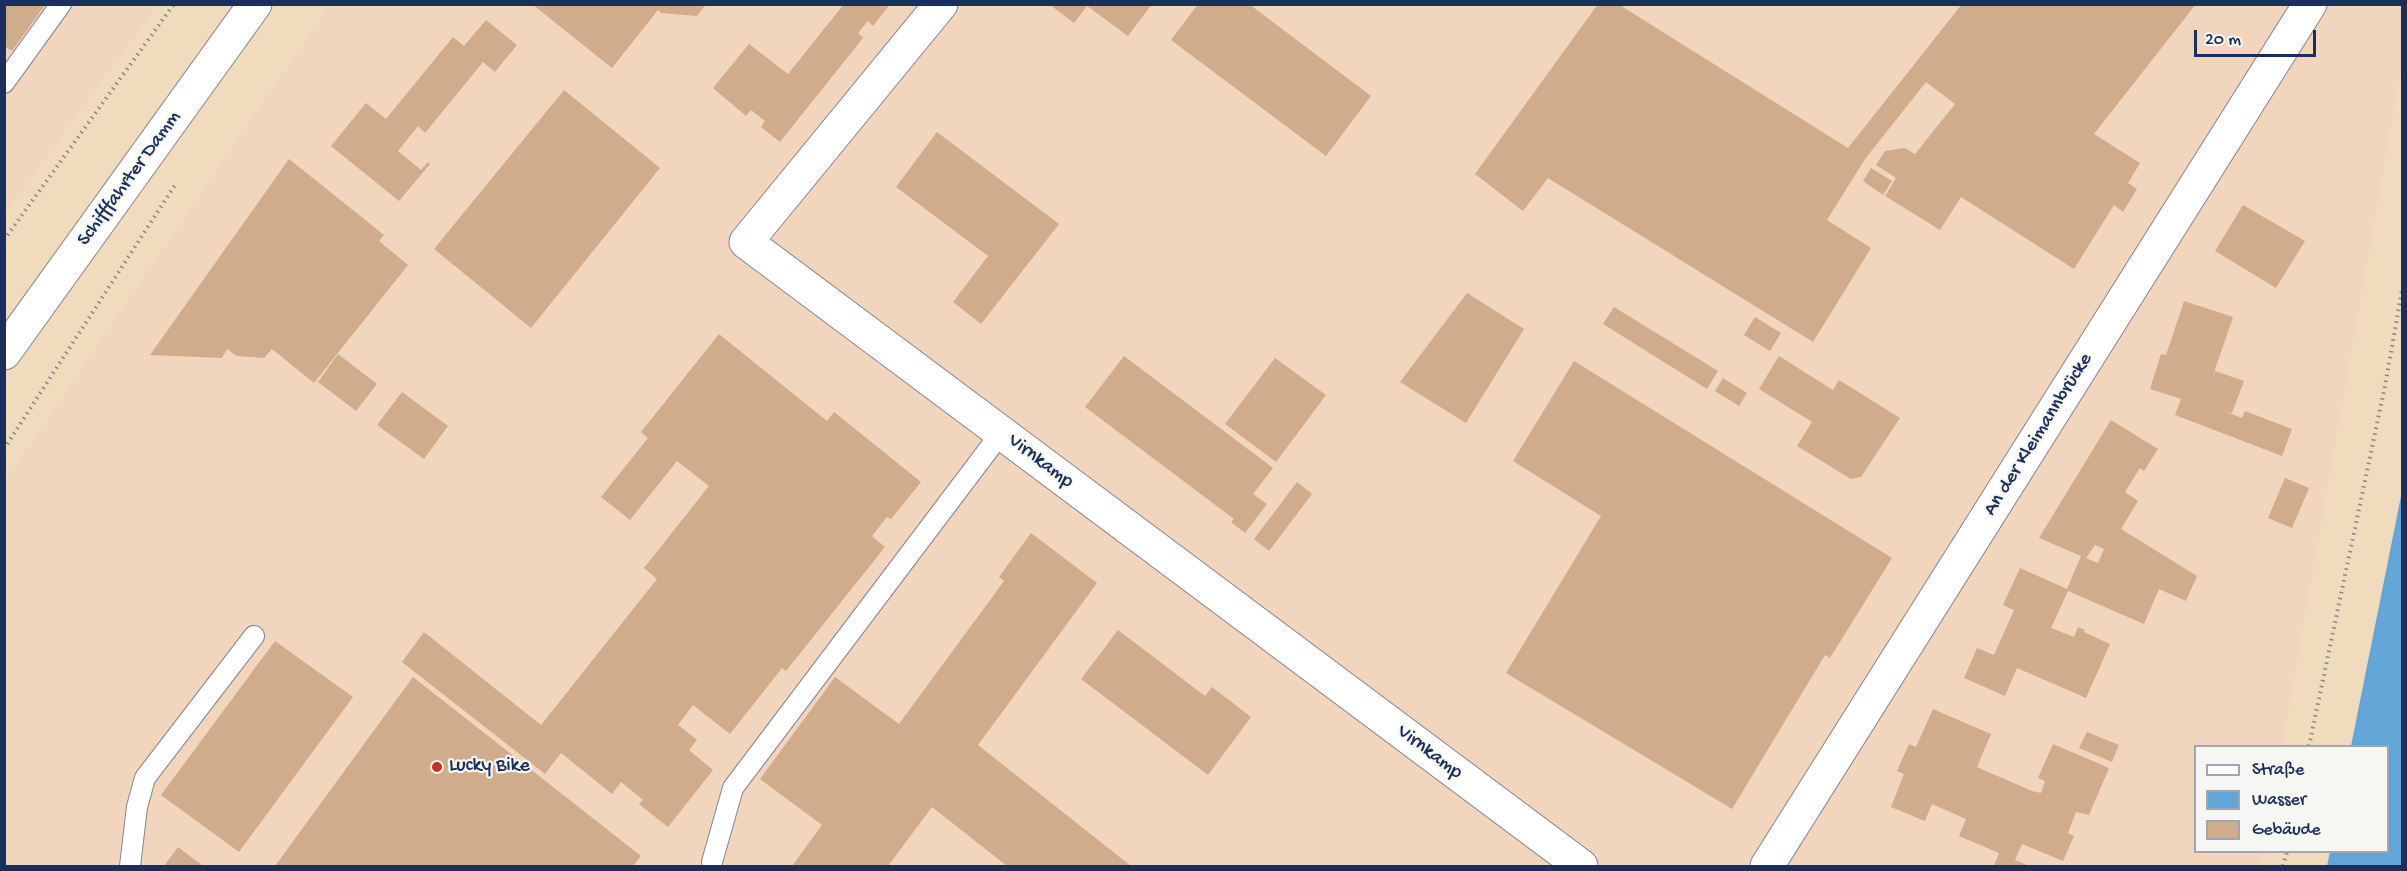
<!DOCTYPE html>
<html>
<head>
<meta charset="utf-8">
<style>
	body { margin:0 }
	#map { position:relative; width:2407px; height:871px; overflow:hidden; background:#f0dcbc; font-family:"Gochi Hand",sans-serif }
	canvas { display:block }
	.frame { position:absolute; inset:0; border:6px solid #1b2f5e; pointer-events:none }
	.legend { position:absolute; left:2194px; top:745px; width:195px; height:108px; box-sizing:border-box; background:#f6f6f2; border:2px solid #9ea6b7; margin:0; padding:8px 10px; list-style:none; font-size:18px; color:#1b2f5e }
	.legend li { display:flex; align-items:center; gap:12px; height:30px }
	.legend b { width:30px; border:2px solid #9ea6b7 }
	.scale { position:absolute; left:2194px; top:30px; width:122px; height:27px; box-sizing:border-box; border:3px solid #1b2f5e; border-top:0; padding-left:8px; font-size:18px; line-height:21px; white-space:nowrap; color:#1b2f5e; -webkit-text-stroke:4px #f6f6f2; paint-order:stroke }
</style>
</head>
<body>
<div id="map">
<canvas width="2407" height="871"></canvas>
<div class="frame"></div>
<ul class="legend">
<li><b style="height:8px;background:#fff"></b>Straße</li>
<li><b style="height:16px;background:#62a6d7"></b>Wasser</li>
<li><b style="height:16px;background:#d0ac8c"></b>Gebäude</li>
</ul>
<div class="scale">20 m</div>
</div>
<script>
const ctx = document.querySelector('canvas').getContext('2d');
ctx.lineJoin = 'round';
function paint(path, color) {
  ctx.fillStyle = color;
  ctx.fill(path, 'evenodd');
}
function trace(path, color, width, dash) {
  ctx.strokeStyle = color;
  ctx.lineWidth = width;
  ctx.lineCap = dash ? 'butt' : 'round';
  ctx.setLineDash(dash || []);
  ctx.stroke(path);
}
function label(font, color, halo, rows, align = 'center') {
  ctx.font = font + ' "Gochi Hand",sans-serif';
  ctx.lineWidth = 4.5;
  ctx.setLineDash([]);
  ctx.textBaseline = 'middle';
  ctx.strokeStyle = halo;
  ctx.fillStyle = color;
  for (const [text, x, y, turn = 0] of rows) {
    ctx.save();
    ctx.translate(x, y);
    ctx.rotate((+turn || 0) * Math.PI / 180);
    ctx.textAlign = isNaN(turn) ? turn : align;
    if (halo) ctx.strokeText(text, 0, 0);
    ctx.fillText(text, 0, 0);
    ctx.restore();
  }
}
paint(new Path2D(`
	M5,5H158L5,214Z
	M329,5H2402V63L2282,746H2196V852H2263L2261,866H5L4,482Z`), '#f2d5bd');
paint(new Path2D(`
	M2402,491V866H2327L2330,852H2388V746H2351Z`), '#62a6d7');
paint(new Path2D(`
	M532,4H706L697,16L661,13L658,10L612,68Z
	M844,4H890L873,26L868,21L858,33L863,38L780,142L761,127L765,121L751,110L746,116L713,88L749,44L788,74Z
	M1049,4H1152L1128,36L1087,6L1074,23Z
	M1198,4H1249L1371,96L1326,156L1171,40Z
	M1598,4H1618L1848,148L1962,4H2196L2094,134L2140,163L2128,183L2137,189L2123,212L2114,205L2074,269L1961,197L1940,230L1885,196L1896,178L1876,165L1885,151L1905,148L1915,154L1955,104L1926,82L1865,159L1827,220L1871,248L1813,342L1548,178L1523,211L1475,174Z
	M4,5H45L12,51L4,46Z
	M486,20L517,45L495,72L483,62L425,133L418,126L398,151L421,170L428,162L430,164L399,201L331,146L366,103L386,119L453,37L464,46Z
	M564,90L660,168L531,328L434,249Z
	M937,132L1059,224L981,324L953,302L988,256L896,187Z
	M289,159L384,235L379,241L408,265L314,383L272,349L264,358L237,356L227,349L222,358L150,355Z
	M1871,168L1892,181L1883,195L1863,181Z
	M2243,205L2305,241L2276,288L2215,251Z
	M1467,293L1524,329L1466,423L1400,382Z
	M2184,301L2233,317L2211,381L2215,371L2244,381L2232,413L2222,410L2242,418L2245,411L2292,429L2282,456L2175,415L2181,399L2150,389L2161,354L2166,355Z
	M1614,307L1718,371L1707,389L1603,324Z
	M1755,317L1781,333L1770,351L1744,335Z
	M719,334L827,421L834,412L921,482L891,519L887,517L872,536L885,547L786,671L782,668L730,734L693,705L678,725L697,740L689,750L713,770L668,827L639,804L643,800L621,782L612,794L561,753L545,774L402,662L424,632L541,725L657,579L644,568L709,486L677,461L630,520L601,497L648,438L641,432Z
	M338,354L377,384L356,411L318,382Z
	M1124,356L1273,468L1253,494L1267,504L1245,533L1231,522L1234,519L1085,407Z
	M1779,356L1833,390L1839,380L1900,418L1861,477L1851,479L1797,446L1812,422L1759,389Z
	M1275,358L1326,395L1276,462L1225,424Z
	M1574,361L1892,558L1830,658L1825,655L1732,809L1506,673L1601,516L1513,461Z
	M1723,378L1747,393L1739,406L1715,391Z
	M402,392L448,426L424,459L377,425Z
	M2111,420L2158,449L2144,471L2140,468L2125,492L2138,501L2121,529L2197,576L2186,601L2159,589L2144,624L2068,591L2051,628L2074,637L2078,627L2085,630L2084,632L2110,644L2086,698L2017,668L2005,696L1964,678L1977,648L1994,655L2014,610L2003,605L2020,568L2067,589L2081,556L2039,538ZM2095,545L2104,549L2098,563L2086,558Z
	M2285,478L2309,488L2292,528L2268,518Z
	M1297,482L1312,494L1269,551L1254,539Z
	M1031,533L1097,583L978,745L1131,866H1007L932,807L888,866H792L822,825L760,779L835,677L899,724L1004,581L999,577Z
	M1118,630L1205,696L1212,687L1251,717L1208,775L1081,679Z
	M275,641L353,697L239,852L161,795Z
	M413,677L641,856L633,866H275Z
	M1933,709L1991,734L1977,767L2032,791L2041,793L2045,781L2038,778L2053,744L2109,768L2089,815L2076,812L2068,833L2074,836L2063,861L2022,844L2015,860L2030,866H1994L1999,853L1959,836L1966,819L1932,804L1925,821L1891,807L1904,774L1897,771L1909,744L1916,747Z
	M2087,732L2119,745L2112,762L2079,748Z
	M178,847L203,866H164Z`), '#d0ac8c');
const service = new Path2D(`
	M4,83L61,4
	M712,862L733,788L1001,433
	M130,866L137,807L145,778L254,636`);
const minor = new Path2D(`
	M941,4L746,242L1581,866
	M1767,866L2310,4`);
const secondary = new Path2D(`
	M4,353L255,4`);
trace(service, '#86868d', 22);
trace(minor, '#86868d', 35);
trace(secondary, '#86868d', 35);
trace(new Path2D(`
	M4,240L174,4
	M4,449L177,182
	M2309,746L2385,386L2402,290
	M2283,866L2287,852`), '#86868d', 4, [1.5, 4.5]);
trace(service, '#fff', 20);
trace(minor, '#fff', 33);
trace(secondary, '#fff', 33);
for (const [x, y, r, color] of [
	[437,767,6,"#c8321e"]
]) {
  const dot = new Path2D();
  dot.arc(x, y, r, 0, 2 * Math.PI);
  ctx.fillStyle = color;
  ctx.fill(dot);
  trace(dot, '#f6f6f2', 2);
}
label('20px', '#1b2f5e', '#f6f6f2', [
	["Schifffahrter Damm",130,179,-54],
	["An der Kleimannbrücke",2039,435,-58],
	["Virnkamp",1040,462,37],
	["Virnkamp",1429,753,37]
]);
label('20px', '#1b2f5e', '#f6f6f2', [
	["Lucky Bike",449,767]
], 'left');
</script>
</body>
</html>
